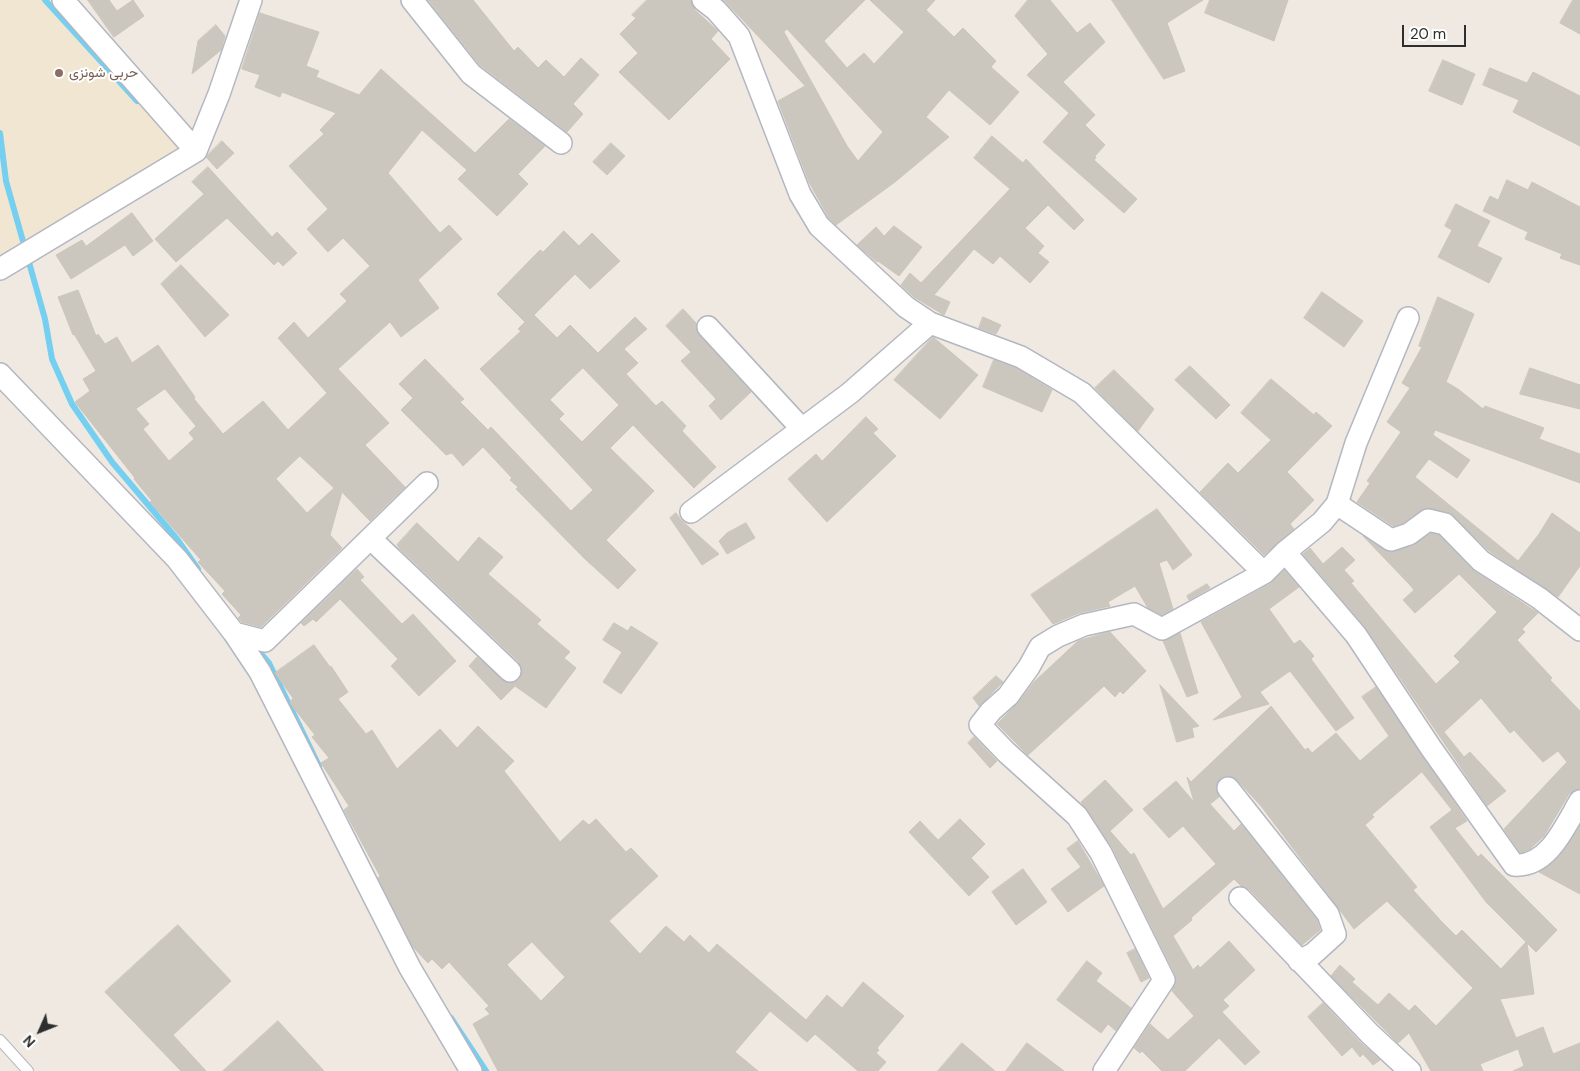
<!DOCTYPE html>
<html>
<head>
<meta charset="utf-8">
<style>
	body { margin:0 }
	#map { position:relative; width:1580px; height:1071px; overflow:hidden; background:#efe9e1; font-family:"DM Sans",sans-serif }
	canvas { display:block }
	.north { position:absolute; left:15px; top:1006px; width:50px; height:50px; -webkit-text-stroke:4px #fff; paint-order:stroke; rotate:226deg; font-size:14px; font-weight:700; line-height:20px; text-align:center; color:#2e2e2e }
	.north::after { content:''; display:block; margin:auto; width:18px; height:22px; background:#2e2e2e; clip-path:polygon(50% 0,100% 100%,50% 72%,0 100%) }
	.scale { position:absolute; left:1402px; top:25px; width:64px; height:22px; box-sizing:border-box; border:2px solid #2e2e2e; border-top:0; padding-left:6px; font-size:15px; line-height:18px; white-space:nowrap; color:#2e2e2e; -webkit-text-stroke:4px #fff; paint-order:stroke }
</style>
</head>
<body>
<div id="map">
<canvas width="1580" height="1071"></canvas>
<div class="north">N</div>
<div class="scale">20 m</div>
</div>
<script>
const ctx = document.querySelector('canvas').getContext('2d');
ctx.lineJoin = 'round';
function paint(path, color) {
  ctx.fillStyle = color;
  ctx.fill(path, 'evenodd');
}
function trace(path, color, width, dash) {
  ctx.strokeStyle = color;
  ctx.lineWidth = width;
  ctx.lineCap = dash ? 'butt' : 'round';
  ctx.setLineDash(dash || []);
  ctx.stroke(path);
}
function label(font, color, halo, rows, align = 'center') {
  ctx.font = font + ' "DM Sans",Vazirmatn,sans-serif';
  ctx.lineWidth = 4;
  ctx.setLineDash([]);
  ctx.textBaseline = 'middle';
  ctx.strokeStyle = halo;
  ctx.fillStyle = color;
  for (const [text, x, y, turn = 0] of rows) {
    ctx.save();
    ctx.translate(x, y);
    ctx.rotate((+turn || 0) * Math.PI / 180);
    ctx.textAlign = isNaN(turn) ? turn : align;
    if (halo) ctx.strokeText(text, 0, 0);
    ctx.fillText(text, 0, 0);
    ctx.restore();
  }
}
paint(new Path2D(`
	M0,0H54L184,146L0,255Z`), '#f0e6d1');
trace(new Path2D(`
	M45,0L137,101
	M0,133L6,181L45,319L52,359L72,404L112,462L177,539L198,569
	M256,648L269,663L319,766
	M451,1018L486,1071`), '#75cff0', 6);
const building = new Path2D(`
	M88,0H109L117,11L133,0L144,16L114,37Z
	M428,0H473L514,51L518,47L538,68L546,60L564,77L581,58L599,75L573,104L583,114L567,132L480,65Z
	M647,0H691L695,10L718,31L711,39L730,59L669,120L619,72L638,53L620,34L636,18L632,15Z
	M724,0H865L824,41L847,68L864,53L874,64L904,32L870,0H935L926,10L954,37L963,28L996,61L991,67L1019,92L990,125L949,90L926,117L949,137L895,182L836,225L829,218L809,182L778,101L805,86ZM787,29L883,132L858,161L847,146L784,32Z
	M1028,0H1050L1077,33L1090,23L1105,42L1063,82L1095,115L1085,125L1105,145L1095,156L1096,158L1094,160L1137,199L1124,213L1043,142L1069,113L1027,75L1048,54L1015,16Z
	M1112,0H1203L1167,23L1185,71L1164,79Z
	M1210,0H1288L1274,41L1205,13Z
	M1573,0H1580V34L1560,23Z
	M260,13L319,32L306,66L319,71L316,77L359,95L381,69L475,153L509,119L545,146L518,174L528,184L497,216L458,179L467,170L422,130L388,173L440,233L449,225L462,239L418,280L439,308L401,337L390,322L338,369L389,423L365,445L405,487L370,521L342,492L330,535L342,548L261,627L242,622L238,618L241,615L222,594L225,591L198,562L201,560L150,502L152,501L134,479L135,478L75,402L90,391L83,379L96,371L74,334L73,335L58,297L78,290L96,336L98,334L105,344L117,337L132,363L158,345L195,397L194,399L223,434L263,401L288,430L327,393L278,338L294,322L308,338L347,301L340,294L370,266L343,238L328,252L307,229L328,209L289,166L324,134L320,130L336,113L282,92L280,97L255,87L260,75L242,69ZM165,389L196,426L189,433L194,439L169,461L143,429L149,424L136,409ZM300,456L334,488L307,513L276,479Z
	M216,25L225,36L221,50L192,74L198,41Z
	M1443,60L1475,74L1462,105L1429,91Z
	M1490,68L1527,83L1533,72L1580,96V146L1513,112L1519,100L1483,85Z
	M992,136L1023,163L1026,159L1084,220L1074,230L1048,205L1025,228L1044,246L1038,253L1049,262L1030,283L1000,256L993,264L974,249L934,295L950,302L944,315L914,297L901,285L910,273L921,283L1010,189L974,158Z
	M222,141L234,153L217,169L206,157Z
	M611,143L625,156L607,175L593,162Z
	M208,167L272,237L277,232L297,253L283,266L278,261L274,265L227,218L176,262L155,239L204,194L192,182Z
	M1507,180L1528,190L1532,182L1580,207V265L1560,258L1562,254L1525,239L1528,232L1483,211L1490,196L1498,200Z
	M1456,204L1490,221L1477,246L1502,258L1489,283L1438,257L1452,230L1445,226Z
	M132,213L153,241L133,256L125,245L71,279L56,255L82,240L86,246Z
	M894,226L922,247L899,276L878,261L877,262L857,245L876,227L884,236Z
	M564,231L579,246L592,233L620,261L590,289L575,274L534,315L557,338L570,325L598,353L635,317L647,329L624,349L638,363L626,374L656,406L662,401L686,426L682,431L716,467L694,488L633,425L610,448L654,491L606,540L636,570L618,589L585,559L516,489L518,487L510,480L512,478L483,447L463,466L452,453L446,455L401,410L413,398L399,384L425,359L464,399L460,402L488,430L491,427L571,511L593,490L480,369L521,331L518,329L525,322L497,294L540,250L543,252ZM583,368L619,405L582,442L559,419L564,414L550,400Z
	M181,265L229,315L205,337L161,284Z
	M1322,292L1363,321L1344,347L1304,318Z
	M1438,297L1474,314L1446,382L1458,389L1483,409L1485,406L1544,428L1539,439L1580,454V483L1435,430L1433,435L1470,460L1457,478L1429,459L1415,477L1518,561L1539,534L1552,513L1580,533V566L1558,597L1489,551L1448,512L1425,508L1403,523L1393,526L1357,502L1370,483L1367,481L1401,432L1387,422L1410,388L1402,383L1422,347L1419,346Z
	M683,309L696,323L699,335L751,392L721,420L709,406L716,399L681,361L691,352L666,326Z
	M983,317L1001,325L996,334L979,328Z
	M933,337L978,375L940,419L894,380Z
	M994,360L1016,368L1052,390L1042,412L983,387Z
	M1190,366L1230,405L1216,419L1175,380Z
	M1530,368L1580,385V409L1520,394Z
	M1114,370L1154,409L1138,431L1095,388Z
	M1271,379L1314,415L1316,412L1332,426L1287,472L1314,500L1290,524L1294,529L1264,555L1200,492L1228,463L1238,473L1271,440L1241,413Z
	M866,417L878,429L873,433L896,456L827,522L788,479L816,454L822,461Z
	M1157,509L1192,555L1173,570L1167,560L1159,563L1173,609L1162,615L1148,608L1135,586L1108,602L1110,606L1079,613L1053,624L1031,595Z
	M676,513L681,520L719,554L702,565L670,518Z
	M417,523L458,562L479,537L503,557L488,574L541,620L537,624L570,652L564,658L576,668L546,708L515,686L501,700L469,666L477,657L508,683L519,680L522,673L519,662L400,549L397,545Z
	M746,523L755,538L727,554L719,541L727,533Z
	M1431,533L1439,535L1474,571L1538,613L1522,629L1525,632L1517,640L1552,678L1550,680L1580,711V789L1569,794L1544,836L1530,849L1523,852H1520L1504,829L1567,762L1558,751L1543,762L1514,730L1510,733L1481,698L1444,732L1464,757L1470,752L1506,791L1487,806L1366,628L1303,554L1310,548L1323,564L1342,547L1355,560L1344,570L1354,581L1351,583L1436,684L1460,662L1454,656L1497,612L1459,574L1415,613L1403,600L1414,590L1410,585L1363,536L1390,552L1413,546Z
	M357,569L364,577L360,580L399,621L402,624L413,614L456,661L419,696L391,666L398,659L340,599L316,622L313,619L304,626L301,623Z
	M1284,570L1299,587L1269,609L1294,644L1300,640L1314,656L1311,659L1354,718L1336,731L1290,671L1260,692L1269,704L1213,720L1242,697L1201,622L1270,584Z
	M1207,584L1210,588L1189,600L1187,596Z
	M614,623L628,631L631,626L658,643L621,694L603,682L622,652L603,640Z
	M1110,632L1146,671L1123,694L1120,691L1115,697L1104,686L1028,755L997,724L1018,703L1034,682L1078,641Z
	M1180,633L1198,693L1187,697L1163,641Z
	M314,645L330,667L331,666L348,692L338,699L366,734L372,730L397,769L440,729L457,748L478,726L514,761L504,771L560,842L583,820L589,825L596,819L626,852L631,848L658,876L609,921L640,954L666,926L684,942L690,935L709,953L717,944L806,1020L827,995L842,1008L863,982L904,1016L877,1048L879,1050L876,1053L886,1062L878,1071H858L815,1034L807,1042L770,1011L735,1052L758,1071H498L473,1024L490,1014L485,1009L489,1006L449,962L442,969L432,959L428,963L413,947L378,878L380,876L344,810L349,806L321,763L329,758L312,737L315,735L290,703L293,698L275,673ZM532,942L565,977L541,1001L507,965Z
	M996,676L1003,682L979,706L973,698Z
	M1160,685L1199,726L1192,728L1194,737L1177,742Z
	M1376,687L1467,821L1455,828L1478,857L1481,854L1557,930L1536,952L1527,943L1534,994L1500,999L1516,1038L1543,1027L1553,1054L1580,1043V1071H1513L1524,1066L1518,1049L1480,1064L1483,1071H1431L1409,1033L1398,1043L1331,976L1340,965L1355,979L1352,982L1378,1005L1389,993L1409,1011L1415,1005L1436,1026L1473,988L1387,901L1354,929L1261,806L1237,780L1227,776L1217,783L1216,790L1219,797L1210,804L1234,831L1241,824L1317,920L1320,930L1302,945L1249,889L1241,886L1234,879L1191,918L1192,920L1173,936L1193,970L1198,965L1200,968L1229,941L1255,970L1223,1000L1229,1006L1222,1012L1260,1052L1245,1065L1219,1038L1185,1071H1162L1142,1051L1140,1053L1134,1048L1150,1024L1168,1040L1194,1016L1172,991L1176,981L1175,974L1112,847L1081,802L1105,780L1133,810L1110,831L1131,855L1134,853L1163,909L1216,864L1183,826L1169,838L1143,809L1176,781L1194,802L1187,777L1191,782L1271,706L1305,750L1308,748L1312,753L1336,733L1360,761L1389,736L1362,697ZM1422,772L1452,810L1430,827L1486,902L1526,942L1501,969L1462,930L1456,936L1442,922L1413,890L1417,887L1365,825L1374,817L1372,815Z
	M974,737L997,761L990,768L968,743Z
	M960,819L985,844L971,858L989,877L969,896L909,832L920,821L938,840Z
	M1580,826V894L1539,872L1554,862L1563,852Z
	M1078,841L1104,886L1068,912L1051,889L1081,867L1067,849Z
	M1023,869L1047,902L1016,925L992,892Z
	M178,925L231,981L173,1035L206,1071H181L105,992Z
	M1135,949L1149,978L1141,982L1127,953Z
	M1087,961L1102,973L1096,981L1131,1008L1116,1031L1108,1024L1101,1033L1057,1000Z
	M1323,1003L1361,1043L1380,1060L1373,1065L1363,1054L1360,1057L1352,1047L1342,1056L1308,1017Z
	M278,1021L324,1071H223Z
	M962,1043L995,1071H938Z
	M1027,1043L1064,1071H1006Z`);
paint(building, '#cbc7bf');
trace(building, '#cbc5ba', 1);
const lane = new Path2D(`
	M0,1040L28,1071`);
const street = new Path2D(`
	M63,0L196,151
	M412,0L471,74L561,143
	M703,0L716,10L739,36L800,194L819,226L906,307L930,323L1021,357L1082,393L1264,573
	M0,269L196,151L219,94L251,0
	M708,327L802,429
	M0,374L177,559L234,633L260,672L410,968L471,1071
	M1337,504L1391,540L1409,534L1428,520L1445,524L1481,561L1539,598L1580,630
	M691,512L850,393L930,323
	M371,539L510,671
	M1285,552L1356,635L1431,748L1514,865C1548,868 1565,826 1580,801
	M234,633L265,641L427,483
	M1228,788L1328,914L1335,934L1313,954L1299,961
	M1240,898L1370,1034L1410,1071
	M1104,1071L1164,980L1101,853L1077,816L1006,752L980,725L991,711L1008,696L1029,667L1040,647L1058,636L1084,625L1134,614L1162,629L1264,573L1285,552L1322,522L1337,504L1356,443L1408,318`);
trace(lane, '#b4b7c1', 12);
trace(street, '#b4b7c1', 24);
trace(lane, '#fff', 10);
trace(street, '#fff', 21);
for (const [x, y, r, color] of [
	[59,73,5,"#8d6e63"]
]) {
  const dot = new Path2D();
  dot.arc(x, y, r, 0, 2 * Math.PI);
  ctx.fillStyle = color;
  ctx.fill(dot);
  trace(dot, '#fff', 2);
}
label('14px', '#785e54', '#fff', [
	["حربی شونزی",69,73]
], 'left');
</script>
</body>
</html>
